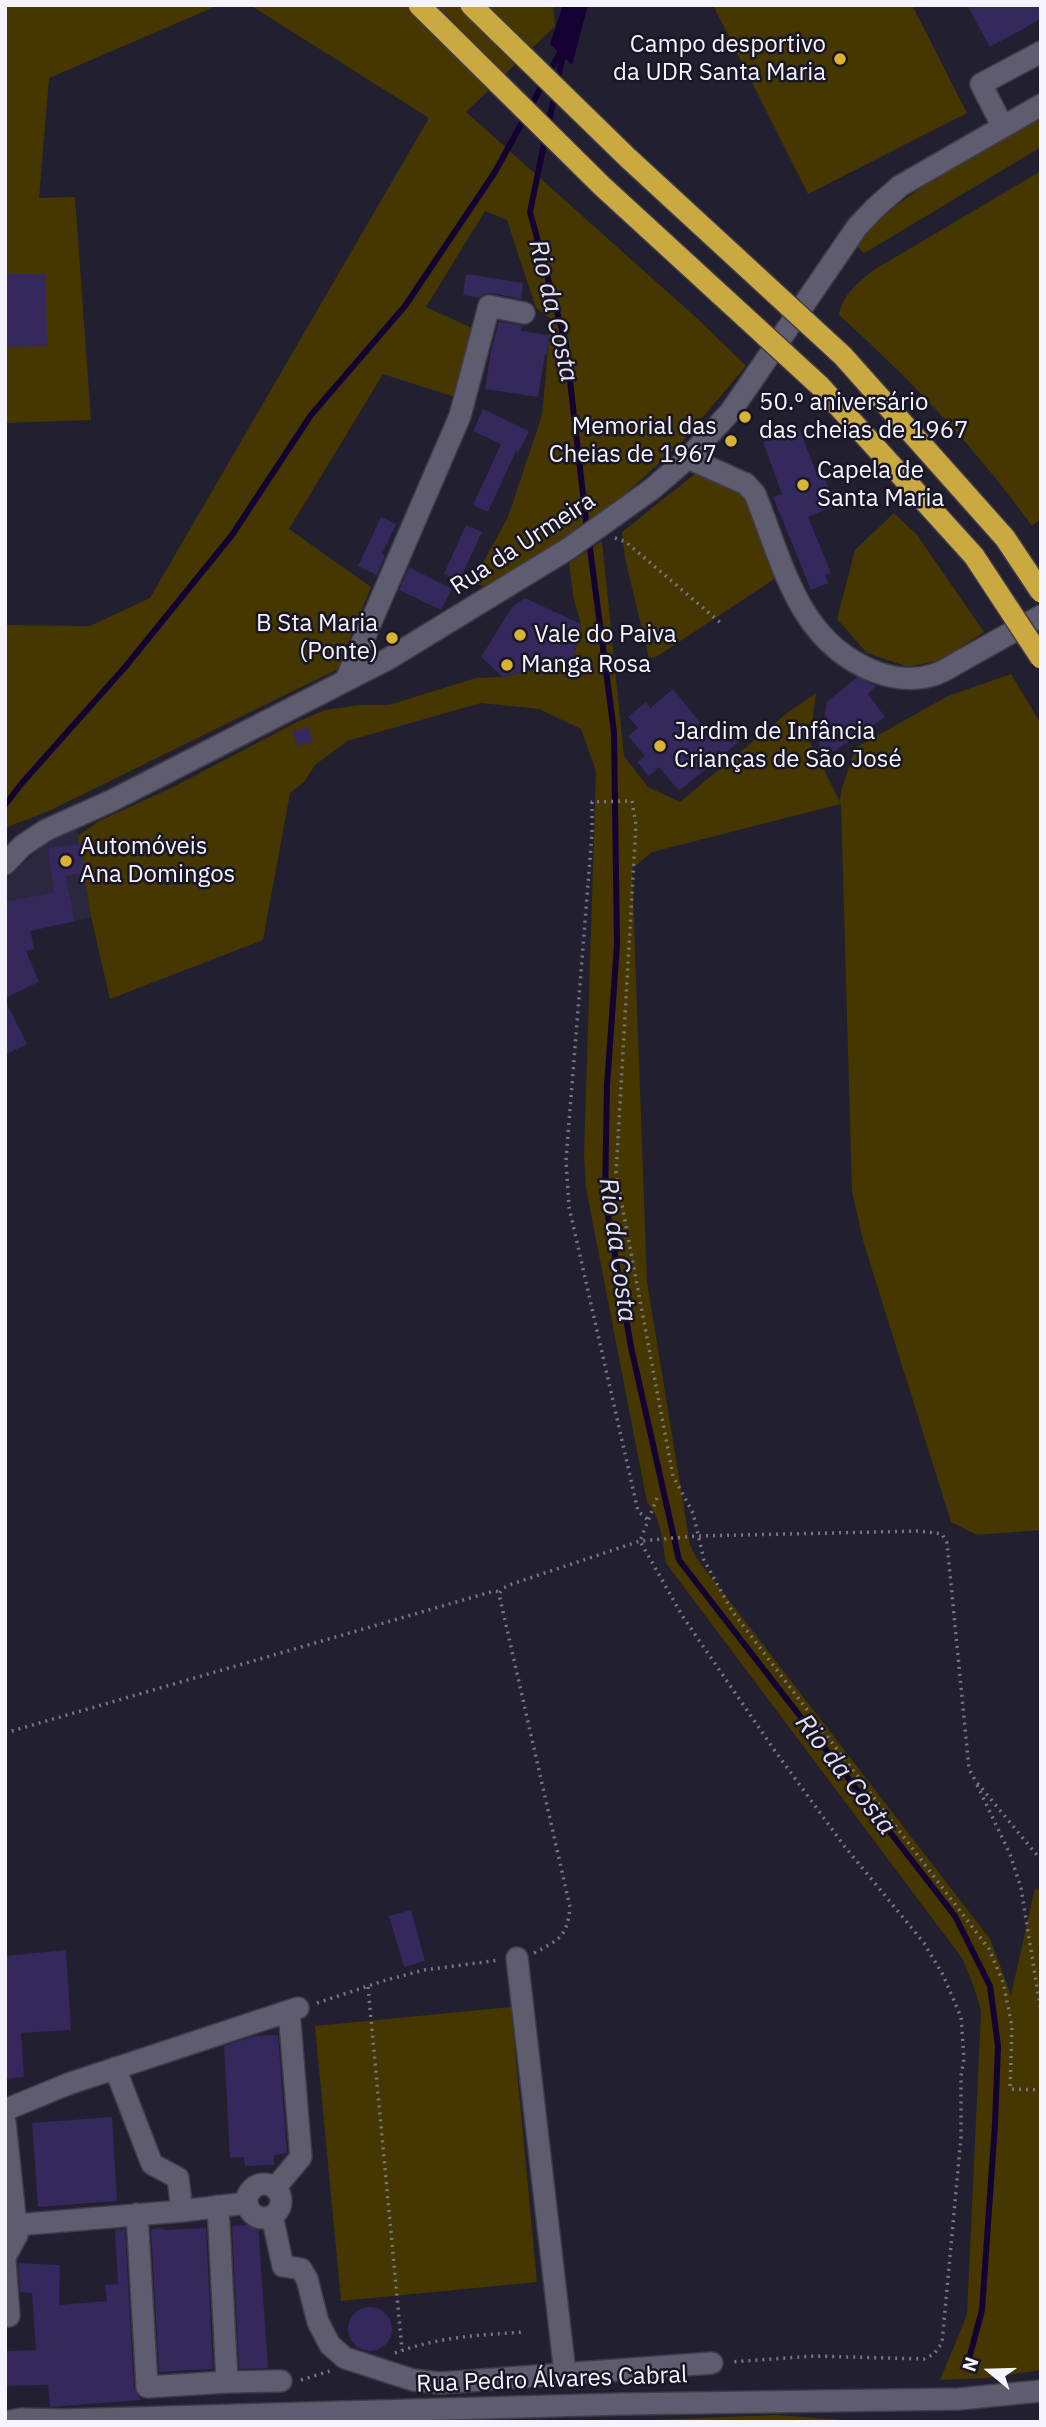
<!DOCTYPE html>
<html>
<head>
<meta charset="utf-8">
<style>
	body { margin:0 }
	#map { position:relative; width:1046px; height:2427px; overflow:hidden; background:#221f30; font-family:"IBM Plex Sans",sans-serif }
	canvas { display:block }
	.frame { position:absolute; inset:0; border:7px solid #f5f3fd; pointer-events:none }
	.north { position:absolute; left:955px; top:2336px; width:70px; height:70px; -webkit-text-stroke:5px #191626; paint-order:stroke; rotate:289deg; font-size:19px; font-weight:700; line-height:28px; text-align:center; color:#f5f3fd }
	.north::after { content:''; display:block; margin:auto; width:24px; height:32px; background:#f5f3fd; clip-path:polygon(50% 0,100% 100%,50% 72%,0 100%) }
</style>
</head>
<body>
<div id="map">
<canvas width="1046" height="2427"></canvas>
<div class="frame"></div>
<div class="north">N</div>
</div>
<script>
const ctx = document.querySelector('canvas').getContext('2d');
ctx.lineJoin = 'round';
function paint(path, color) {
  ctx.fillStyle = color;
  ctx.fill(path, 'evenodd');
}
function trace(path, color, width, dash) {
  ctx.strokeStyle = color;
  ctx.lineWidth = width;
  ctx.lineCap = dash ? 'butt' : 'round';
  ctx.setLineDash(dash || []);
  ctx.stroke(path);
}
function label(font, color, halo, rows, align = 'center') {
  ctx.font = font + ' "IBM Plex Sans",sans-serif';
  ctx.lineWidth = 5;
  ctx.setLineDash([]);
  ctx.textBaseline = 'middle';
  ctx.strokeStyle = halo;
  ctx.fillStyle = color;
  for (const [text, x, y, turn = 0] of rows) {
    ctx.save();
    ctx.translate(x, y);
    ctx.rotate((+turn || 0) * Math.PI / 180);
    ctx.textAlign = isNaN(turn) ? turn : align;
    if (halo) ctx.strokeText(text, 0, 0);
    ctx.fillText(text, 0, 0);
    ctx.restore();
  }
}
paint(new Path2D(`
	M76,827L81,844L91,917L31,931L34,949L19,952L5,937V880L44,845Z`), '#2b273e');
paint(new Path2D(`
	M5,5H219L49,78L39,198L75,197L91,420L5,423Z
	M250,5H553L555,26L466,112L700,321L746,366L682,442L609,509L488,587L472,583L508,517L542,415L551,319L536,308L507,220L485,211L426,307L472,328L458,398L383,374L289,529L371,587L338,669L49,811L5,828V625L90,626L150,598L429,118Z
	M713,5H912L967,113L808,194Z
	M1041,117V147L873,248L864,253L858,247C880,202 994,145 1041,117Z
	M1041,171V519L1032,526C976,448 910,379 839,315C843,294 857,284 872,271Z
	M695,474L725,483L747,500L777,571L773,580L656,657L649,658L625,558L622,532Z
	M894,513L917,535L984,632L941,660L908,667L867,653L837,619L855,550Z
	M602,541L624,756L648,787L680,802L786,714L816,693L810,742L840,802L841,792L855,748L948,696L1011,674L1041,724V1530L977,1535L951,1522L864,1244L852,1192L841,804L652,852L632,869L647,1282L690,1545L697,1559L990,1939L1011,1995L1035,1888L1041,1891V2370L986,2378L940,2380L967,2315L981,2011L974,1987L962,1958L666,1563C662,1541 662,1519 647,1502L586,1188L584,1154L596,771L581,729L539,709L481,703L347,741L315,765L304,782L290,793L263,940L110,999L91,917L78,836L99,821L171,788L297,722L325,710L360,705H389L476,678L503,677L573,660L581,624L574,600L569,563Z
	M511,2007L537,2282L341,2301L315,2026Z
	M776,2415L868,2422H623L627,2421Z`), '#463701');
paint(new Path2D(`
	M563,5H588L572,65L550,44Z`), '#140233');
trace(new Path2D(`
	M557,83L564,50
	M548,125L555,94
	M545,139L530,212L566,345L587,530
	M589,541L614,732L617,945L607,1086L605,1198L631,1347L679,1560L955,1916L990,1986L998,2046L995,2124L982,2310L970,2355
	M5,805L22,783L126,666L232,535L311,415L405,306L495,172L561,51`), '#140233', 6);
paint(new Path2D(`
	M967,5H1041V19L990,47Z
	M5,274H46L47,346L5,347Z
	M466,274L523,283L521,299L492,293L484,294L479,298L463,295Z
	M499,321L523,326L521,331L549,335L547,355L545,354L538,397L485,389L491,351Z
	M483,409L529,431L518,453L516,451L488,512L473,505L501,444L473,431Z
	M799,428L818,477L824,475L835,506L808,517L831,573L825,575L828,583L811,590L773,497L782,494L763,442Z
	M381,517L396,524L382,554L385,556L377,575L358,566Z
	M466,525L482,532L459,581L444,574Z
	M409,567L452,589L441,610L399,590Z
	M525,598L581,624L573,659L503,677L481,657L512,607Z
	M857,677L876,686L868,694L885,717L835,751L818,750L827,702Z
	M673,689L715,741L731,728L741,740L679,791L659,767L649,776L637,762L645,756L628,736L638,728L628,717L646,702L650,708Z
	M309,727L312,742L297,746L293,731Z
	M81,844L84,873L65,876L75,921L30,931L34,949L26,951L39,982L5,998V902L54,892L48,848Z
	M5,1000L27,1044L5,1055Z
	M411,1910L425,1961L404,1967L389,1916Z
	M66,1950L71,2030L21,2033L24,2077L5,2079V1956Z
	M278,2035L287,2153L274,2155V2165L245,2166L244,2157L230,2158L224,2046L254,2036Z
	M112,2117L117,2201L38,2207L32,2123Z
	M258,2224L268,2368L242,2369L239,2368L232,2226Z
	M163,2228L164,2230L206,2228L213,2369L159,2372L151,2229Z
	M125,2229L134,2388L141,2400L50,2407L48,2385L5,2386V2351L36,2350L32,2293L20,2292L18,2263L60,2265L59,2305L107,2301L105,2285L118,2284L115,2230Z
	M348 2329a22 22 0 1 1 44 0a22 22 0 1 1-44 0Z`), '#34285c');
const minor = new Path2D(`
	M1003,127L981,84L1041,52
	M688,458L746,484L755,494C783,563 798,643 876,672C895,679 914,681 933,675C945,672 956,663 966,658C991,644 1016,630 1041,616
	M346,680L460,416L489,306L524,313
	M5,864L22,846L46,830L111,801L388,659L568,549L652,489L688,458L731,411L857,227L875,208L900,186L1041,105
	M517,1958L565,2373
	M115,2068L152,2164L178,2178L182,2211
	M5,2110L68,2084L298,2008
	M5,2122L17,2235L5,2257
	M247 2201a17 17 0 1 1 34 0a17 17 0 1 1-34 0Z
	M275,2188L301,2157L289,2011
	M137,2214L147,2387L227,2382L218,2206
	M272,2216L283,2266L301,2269L307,2279L318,2322L330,2345L345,2358L413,2380L440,2383L712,2363
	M16,2225L182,2211L247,2203
	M5,2261L9,2316H5
	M227,2382L281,2381
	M6,2422L21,2419L64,2420L622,2404L959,2399L1041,2391`);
trace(minor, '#3f3c4a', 24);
trace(new Path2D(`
	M615,538L626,542L723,625
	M657,1498L640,1541L683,1617L775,1751L845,1847L924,1943L943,1975L961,2017L964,2058L961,2076V2137L942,2343L934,2354L924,2359L814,2356L731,2362
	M647,1519L638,1511L569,1207L566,1160L592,834V802L632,801L636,825L616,1173L673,1476L693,1513L704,1560L732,1611L989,1949L1003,1982L1012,2026L1010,2089L1041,2090
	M5,1733L494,1591L501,1592
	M977,1785L1010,1854L1021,1888L1041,2012
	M534,1953C560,1939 567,1937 570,1907L499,1594L503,1588L512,1584L640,1541L697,1536L920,1531L942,1534L947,1543L969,1769L975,1780L1041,1860
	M368,1987L402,2350
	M317,2003L383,1981L424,1970L500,1960
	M395,2353C437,2337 480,2335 524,2332
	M301,2380L330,2371`), '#797684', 3.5, [2, 5]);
trace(minor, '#5f5c70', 21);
const highwayBridge = new Path2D(`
	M419,5L602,186L820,386L974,556L1041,658
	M471,5L628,158L843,356L1005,538L1041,592`);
trace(highwayBridge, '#3f3c4a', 24, []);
trace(highwayBridge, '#caa941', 21);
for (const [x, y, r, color] of [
	[840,59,7,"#d9b334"],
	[745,417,7,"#d9b334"],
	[731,441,7,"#d9b334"],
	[803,485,7,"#d9b334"],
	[520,635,7,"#d9b334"],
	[392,638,7,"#d9b334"],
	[507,665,7,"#d9b334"],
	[660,746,7,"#d9b334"],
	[66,861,7,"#d9b334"]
]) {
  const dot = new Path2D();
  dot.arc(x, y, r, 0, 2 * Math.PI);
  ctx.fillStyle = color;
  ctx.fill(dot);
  trace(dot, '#191626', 2.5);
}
label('24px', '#f5f3fd', '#191626', [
	["Campo desportivo",826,45,"right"],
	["da UDR Santa Maria",826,73,"right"],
	["50.º aniversário",759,403],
	["das cheias de 1967",759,431],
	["Memorial das",717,427,"right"],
	["Cheias de 1967",717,455,"right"],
	["Capela de",817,471],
	["Santa Maria",817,499],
	["B Sta Maria",378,624,"right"],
	["(Ponte)",378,652,"right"],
	["Vale do Paiva",534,635],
	["Manga Rosa",521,665],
	["Jardim de Infância",674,732],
	["Crianças de São José",674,760],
	["Automóveis",80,847],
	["Ana Domingos",80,875]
], 'left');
label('24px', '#f5f3fd', '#191626', [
	["Rua da Urmeira",523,544,-33],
	["Rua Pedro Álvares Cabral",552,2380,-2]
]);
label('italic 26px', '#e3e1f2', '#191626', [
	["Rio da Costa",553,311,77],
	["Rio da Costa",617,1250,82],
	["Rio da Costa",845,1775,52]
]);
</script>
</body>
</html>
